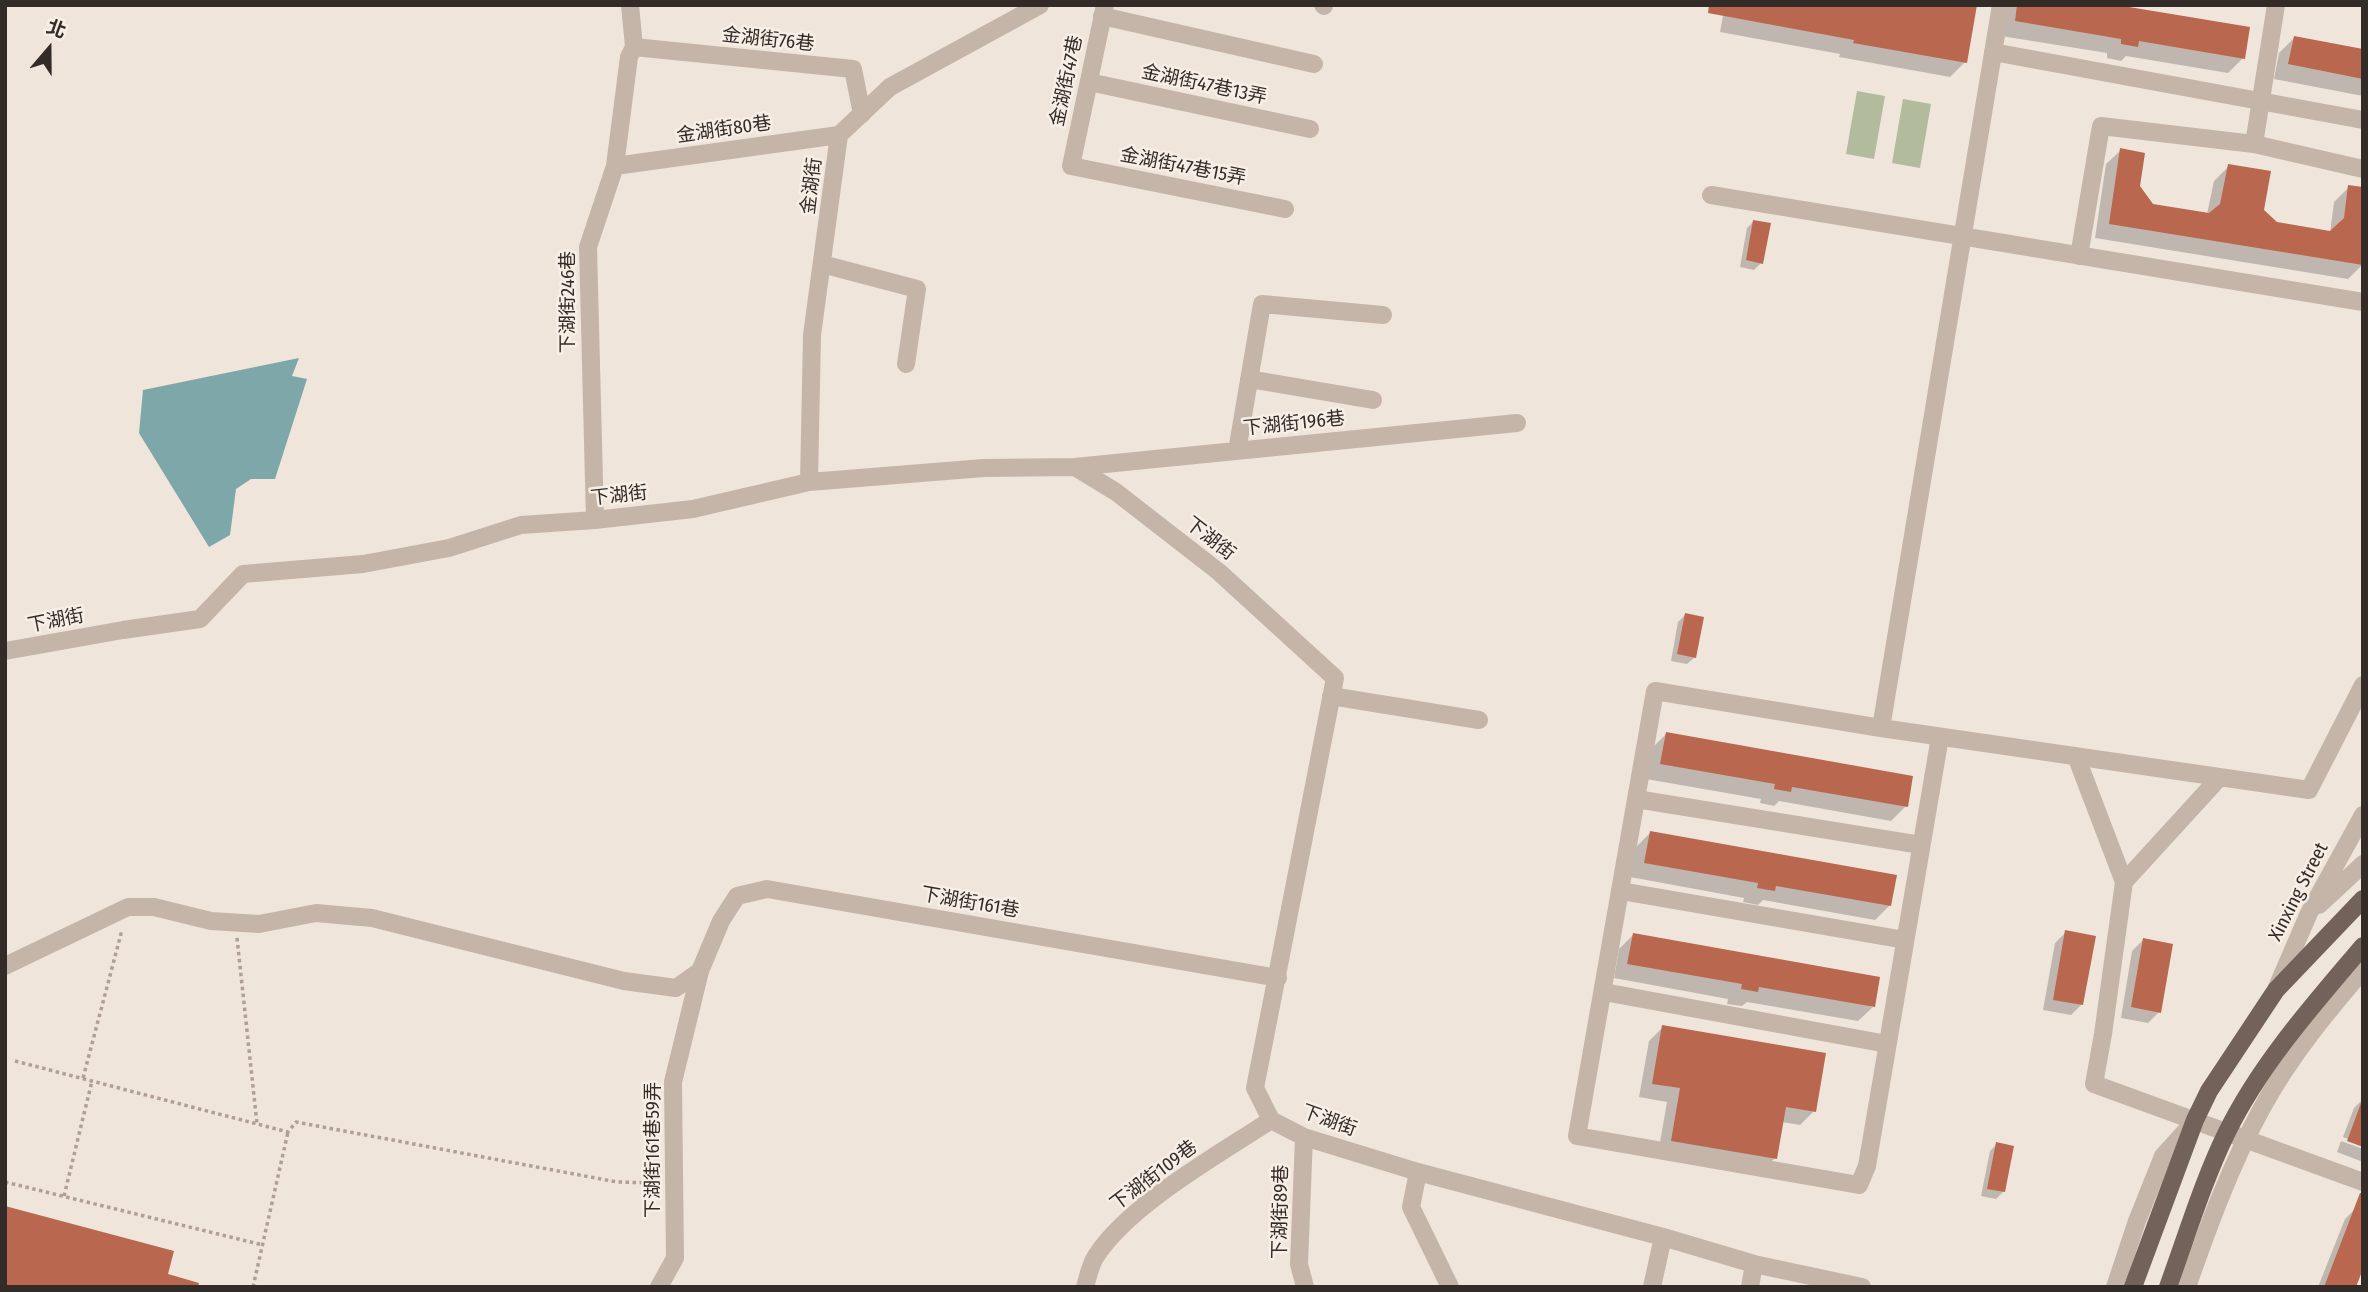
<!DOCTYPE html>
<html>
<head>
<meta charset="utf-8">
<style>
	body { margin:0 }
	#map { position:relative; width:2368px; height:1292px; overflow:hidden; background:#efe5db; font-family:"Fira Sans Condensed","Noto Sans TC",sans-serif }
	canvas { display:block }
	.frame { position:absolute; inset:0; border:7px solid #332b27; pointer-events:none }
	.north { position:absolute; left:14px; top:14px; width:70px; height:70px; -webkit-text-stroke:5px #f7efe6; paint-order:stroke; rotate:20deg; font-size:19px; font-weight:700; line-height:28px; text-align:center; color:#332b27 }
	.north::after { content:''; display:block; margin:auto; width:24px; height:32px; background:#332b27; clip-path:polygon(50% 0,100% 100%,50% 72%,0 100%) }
</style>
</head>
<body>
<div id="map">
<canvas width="2368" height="1292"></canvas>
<div class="frame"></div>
<div class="north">北</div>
</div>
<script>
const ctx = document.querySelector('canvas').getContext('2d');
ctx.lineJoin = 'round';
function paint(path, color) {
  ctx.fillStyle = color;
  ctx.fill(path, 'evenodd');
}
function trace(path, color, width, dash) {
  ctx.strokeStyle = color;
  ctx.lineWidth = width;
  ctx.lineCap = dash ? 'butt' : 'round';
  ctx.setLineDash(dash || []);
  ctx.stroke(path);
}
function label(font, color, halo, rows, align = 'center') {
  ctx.font = font + ' "Fira Sans Condensed","Noto Sans TC",sans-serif';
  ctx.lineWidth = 5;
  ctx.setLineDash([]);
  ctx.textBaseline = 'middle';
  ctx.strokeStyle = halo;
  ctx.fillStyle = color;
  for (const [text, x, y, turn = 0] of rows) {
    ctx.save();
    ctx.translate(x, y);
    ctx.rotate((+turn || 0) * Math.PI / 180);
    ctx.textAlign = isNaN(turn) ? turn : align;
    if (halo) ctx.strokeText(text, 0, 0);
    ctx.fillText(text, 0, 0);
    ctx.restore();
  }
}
paint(new Path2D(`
	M1857,91L1885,96L1874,159L1846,154Z
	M1903,99L1931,104L1920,168L1892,163Z`), '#b2bc9c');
paint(new Path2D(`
	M299,358L292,376L307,379L275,479H251L236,489L230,535L209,547L139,433L143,390Z`), '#7da7a8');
paint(new Path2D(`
	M1725,5L1965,62L1950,77L1839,57L1840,54L1720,32Z
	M2006,5H2106L2243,58L2228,73L2126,56L2121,61L2107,58V53L2001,36Z
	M2294,38L2363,51V96L2274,79L2279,53Z
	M2121,150L2138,187L2152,205L2207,214L2214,181L2229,166L2262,210L2277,224L2330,233L2334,202L2349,187L2363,264L2348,279L2095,238L2106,164Z
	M1754,221L1761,263L1754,270L1740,267L1747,228Z
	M1685,615L1695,657L1687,664L1671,661L1678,622Z
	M1666,734L1906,806L1891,821L1779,801L1774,806L1760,803L1761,799L1646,779L1651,749Z
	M1650,833L1890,905L1875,920L1763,900L1758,905L1743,902L1744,898L1630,877L1635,848Z
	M2066,932L2082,1004L2071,1015L2043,1010L2055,943Z
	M1633,935L1873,1007L1858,1021L1747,1002L1742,1006L1727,1004L1728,999L1614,978L1619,949Z
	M2143,940L2159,1012L2148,1023L2121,1018L2132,951Z
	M1663,1027L1814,1111L1800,1125L1782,1122L1775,1158L1761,1172L1658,1154L1667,1102L1639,1097L1649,1041Z
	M2363,1099V1145L2343,1137L2354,1108Z
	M2341,1141L2363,1149V1162L2337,1152Z
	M1997,1144L2003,1192L1996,1199L1981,1196L1990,1151Z
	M2356,1208L2354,1287H2318L2345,1219Z`), '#0003');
paint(new Path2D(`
	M1709,5H1977L1967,63L1853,43L1854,40L1708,13Z
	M2017,5H2117L2250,27L2245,59L2139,41L2138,47L2121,44V39L2015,21Z
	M2294,36L2363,49V79L2288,64Z
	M2120,148L2145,153L2140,186L2153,204L2209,213L2220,204L2228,164L2271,171L2264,210L2277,222L2330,231L2344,218L2348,185L2363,187V265L2109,224Z
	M1753,220L1771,223L1763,264L1746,260Z
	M1685,613L1704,617L1696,658L1677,654Z
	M1666,732L1913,776L1908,807L1792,787L1791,792L1774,789L1775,784L1660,764Z
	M1650,831L1897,875L1891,906L1776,886L1775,891L1757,888L1758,883L1644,863Z
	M2065,930L2096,936L2083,1005L2053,1000Z
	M1633,933L1880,977L1875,1007L1759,987L1758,992L1741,989L1742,984L1627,964Z
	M2143,938L2173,944L2161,1013L2131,1007Z
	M1662,1025L1826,1053L1816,1112L1786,1107L1777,1159L1671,1141L1680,1088L1652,1084Z
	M2361,1103H2363V1147L2347,1141Z
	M1996,1142L2014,1146L2005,1192L1987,1189Z
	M2360,1193H2363V1269L2356,1287H2324Z
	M5,1206L174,1251L168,1274L199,1283L198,1287H5Z`), '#b9674e');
trace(new Path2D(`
	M237,938L257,1124
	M15,1061L288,1132L296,1122L617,1182L658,1183
	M83,1078L122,930
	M5,1182L263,1245
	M64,1196L92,1081
	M253,1287L288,1132`), '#b19f92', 3.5, [3.5, 3.5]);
trace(new Path2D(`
	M1105,5L1071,166L1285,209
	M1323,5L1324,6
	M2001,5L1881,728L2309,790L2363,685
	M1102,16L1314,64
	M634,47L853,69L862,114
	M1993,52L2363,120
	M1089,82L1310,129
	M2254,144L2363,169
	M615,166L839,135
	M1711,195L2363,302
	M2079,256L2101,126L2254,144L2276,5
	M822,264L917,289L906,364
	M1249,379L1373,400
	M1237,451L1262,304L1383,315
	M1075,467L1517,423
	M809,482L812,335L839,135L890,87L1040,5
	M595,520L588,247L615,166L629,57L634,47L630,5
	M5,651L123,630L200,619L243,574L363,564L449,548L521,525L595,520L693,509L809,482L984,468L1075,467L1116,492L1219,572L1335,678L1255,1088L1271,1120L1304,1137L1418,1172L1663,1237L1754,1264L1862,1287
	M1331,696L1479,720
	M1881,728L1655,691L1577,1136L1859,1185L1867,1166L1940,737
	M2076,756L2124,882L2103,1034L2094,1084L2363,1182
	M1636,799L1921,845
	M2124,882L2220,777
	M1621,891L1905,940
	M2319,905L2363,864
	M5,966L128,907H154L211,921L259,924L316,913L372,918L624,981L676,988L700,971
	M2277,987L2309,913L2363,815
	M1604,992L1887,1044
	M1304,1137L1299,1264L1305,1287
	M1418,1172L1411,1207L1450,1287
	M659,1287L675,1258L673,1082L700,971L721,921L737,896L767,889L1278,978
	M1085,1287C1088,1277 1090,1265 1096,1256C1130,1204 1218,1155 1271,1120
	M1652,1287L1663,1237
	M1750,1287L1754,1264
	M2115,1287L2137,1221L2163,1156L2193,1123
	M2187,1287C2208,1227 2231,1164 2262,1108C2289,1058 2326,1013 2363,970`), '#c5b5a8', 18);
trace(new Path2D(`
	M2133,1287L2195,1120L2209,1091L2276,990L2363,899
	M2168,1287C2187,1235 2203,1181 2227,1132C2261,1063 2314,1004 2363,946`), '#73625a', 18);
label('19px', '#332b27', '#f7efe6', [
	["金湖街76巷",768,40,6],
	["金湖街47巷",1067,81,-78],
	["金湖街47巷13弄",1204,85,12],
	["金湖街80巷",724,130,-8],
	["金湖街47巷15弄",1183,167,11],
	["金湖街",812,186,-83],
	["下湖街246巷",569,302,-90],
	["下湖街196巷",1294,424,-6],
	["下湖街",619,496,-6],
	["下湖街",1210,539,38],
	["下湖街",56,621,-11],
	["Xinxing Street",2299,892,-63],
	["下湖街161巷",970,903,10],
	["下湖街",1329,1121,20],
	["下湖街161巷59弄",654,1150,-90],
	["下湖街109巷",1154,1176,-37],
	["下湖街89巷",1281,1212,-89]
]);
</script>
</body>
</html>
